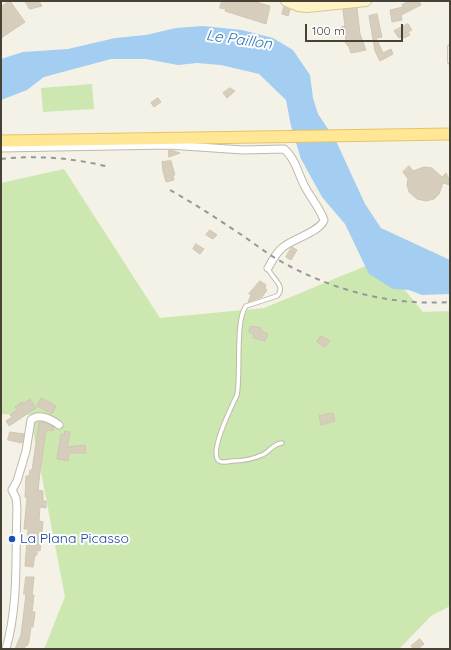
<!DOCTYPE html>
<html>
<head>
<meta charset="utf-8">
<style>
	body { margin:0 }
	#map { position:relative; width:451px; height:650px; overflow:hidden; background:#f4f1e7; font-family:Quicksand,sans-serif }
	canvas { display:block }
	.frame { position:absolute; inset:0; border:2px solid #474136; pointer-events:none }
	.scale { position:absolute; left:305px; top:24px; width:98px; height:18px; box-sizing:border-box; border:2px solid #474136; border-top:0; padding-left:5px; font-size:12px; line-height:14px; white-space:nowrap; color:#474136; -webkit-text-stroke:3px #fff; paint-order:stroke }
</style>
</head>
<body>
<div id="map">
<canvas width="451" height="650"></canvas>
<div class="frame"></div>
<div class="scale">100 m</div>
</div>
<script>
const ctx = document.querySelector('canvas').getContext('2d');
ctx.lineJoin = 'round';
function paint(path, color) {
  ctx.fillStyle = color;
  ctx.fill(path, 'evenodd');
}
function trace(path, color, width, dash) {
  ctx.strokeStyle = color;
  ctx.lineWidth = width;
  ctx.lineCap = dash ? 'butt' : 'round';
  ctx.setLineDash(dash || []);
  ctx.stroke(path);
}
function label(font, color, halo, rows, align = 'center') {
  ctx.font = font + ' Quicksand,sans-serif';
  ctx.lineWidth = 4;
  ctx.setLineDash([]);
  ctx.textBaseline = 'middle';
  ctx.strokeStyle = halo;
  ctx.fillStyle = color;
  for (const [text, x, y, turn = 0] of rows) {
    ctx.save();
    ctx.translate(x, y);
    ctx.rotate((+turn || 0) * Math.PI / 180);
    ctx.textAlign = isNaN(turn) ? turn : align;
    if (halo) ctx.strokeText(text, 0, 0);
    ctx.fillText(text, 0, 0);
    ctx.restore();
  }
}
paint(new Path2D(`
	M92,84L94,109L43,112L41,88Z
	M64,169L160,318L264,308L380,260L423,312L450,311V606L431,616L399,649H44L65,597L30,415L1,414V183Z`), '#cce8b0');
paint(new Path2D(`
	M203,26L242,30L273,38L293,50L310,75L313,98L318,114L336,141L365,204L381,228L450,260V294L422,295L409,290L393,289L369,274L345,224L322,197L301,159L291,126L286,100L259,74L221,65L197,63L178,65L146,59H111L44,77L27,90L1,100V59L23,52L68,49L115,38L146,35L176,28Z`), '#a3cdf1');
const building = new Path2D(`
	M10,1L25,22L1,38V7Z
	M25,1H39L42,6L30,9Z
	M222,1H252L270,6L266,24L225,11L226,9L220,8Z
	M410,1H419L421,5L401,15L402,20L392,22L390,10L403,7L402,5Z
	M284,7L290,10L288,16L282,14Z
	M357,8L360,34L366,50L351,53L349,47L344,41L346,39L344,32H341V27L345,26L343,10Z
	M377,14L382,37L376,38L383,53L391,49L393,54L380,61L375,51L369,16Z
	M408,24L412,30L408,32L410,35L404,38L402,36L399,38L394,31Z
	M230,88L235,91L227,98L223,93Z
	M158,98L161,102L154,107L151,103Z
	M169,150H171L180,153L169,157Z
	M171,161L175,175H173L174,180L166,182L163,171L162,162Z
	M409,166L413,171L424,167L432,168L442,177L446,173L450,181L449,184L450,185L443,183L439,194L434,199L426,201L417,199L409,192L407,185L408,179L403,172Z
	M210,230L217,235L213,239L206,235Z
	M196,244L204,249L200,254L193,249Z
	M292,247L297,250L291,260L286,257Z
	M260,281L266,285L265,288L267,290L262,297L248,302L251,295L249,294Z
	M251,326L261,328V331L268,334L265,341L253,338L254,334L249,332Z
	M321,336L330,341L325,347L317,342Z
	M41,398L56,406L52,414L37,406Z
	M30,399L36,408L9,426L6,421L12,417L10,415L17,410L15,407L22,402L23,404Z
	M333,413L335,421L321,425L319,416Z
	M43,422L54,427L53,431L46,430L40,472L38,490L43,491V501H46V508L40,507L39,521L43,522L40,551L37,550V555H35L33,567L25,566L28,529H24L27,498L25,497L26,476H29L30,470H32L39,423Z
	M65,431L70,432L67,447L85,445L86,453H69L68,461L57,459L61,434L64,435Z
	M10,432L24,434L22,443L8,440Z
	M26,577H34L32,595H34L32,612H35L34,620L33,627H31L29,641L27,646L26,645L24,649H15L21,635L26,594H24Z
	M420,639L424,644L418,649H414L411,646Z`);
paint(building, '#d6cdbd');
trace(building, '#d0c6b0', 1);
const lane = new Path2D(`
	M450,47V62
	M268,268C271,278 287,286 277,296L246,306C235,319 241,375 237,395C232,406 208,453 219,461C223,463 228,462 232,461C241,461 253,459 262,455C269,452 274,443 282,443`);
const street = new Path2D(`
	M1,148L169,145L243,150L284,149C295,158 298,173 304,185C310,197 320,208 324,220C320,232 292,239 282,248C276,253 272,261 268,268
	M6,649C19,603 15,555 17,508L16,498L12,490L17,481L26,451L31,420C39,413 51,419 59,425`);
const secondary = new Path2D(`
	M286,1L298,6L307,7L366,1`);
const primary = new Path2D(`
	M1,141L450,134`);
trace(lane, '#bfb9aa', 5.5);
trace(street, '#bfb9aa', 9);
trace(secondary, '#d4c797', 12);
trace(primary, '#e5c565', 13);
trace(lane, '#fff', 3.5);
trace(street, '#fff', 7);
trace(secondary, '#fff4c6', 10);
trace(primary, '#ffe796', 11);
trace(new Path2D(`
	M1,159C37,155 74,158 109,167
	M170,190C193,203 215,217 237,232C250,240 262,250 275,258C328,289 388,306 450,302`), '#979797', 2, [5, 5]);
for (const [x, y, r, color] of [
	[12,539,4,"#1a4fb4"]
]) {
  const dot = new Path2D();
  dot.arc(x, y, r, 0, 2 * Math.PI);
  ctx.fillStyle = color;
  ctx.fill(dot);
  trace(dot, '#fff', 1.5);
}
label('14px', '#164399', '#fff', [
	["La Plana Picasso",20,539]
], 'left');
label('italic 15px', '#2e74b4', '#fff', [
	["Le Paillon",239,40,8]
]);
</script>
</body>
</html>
